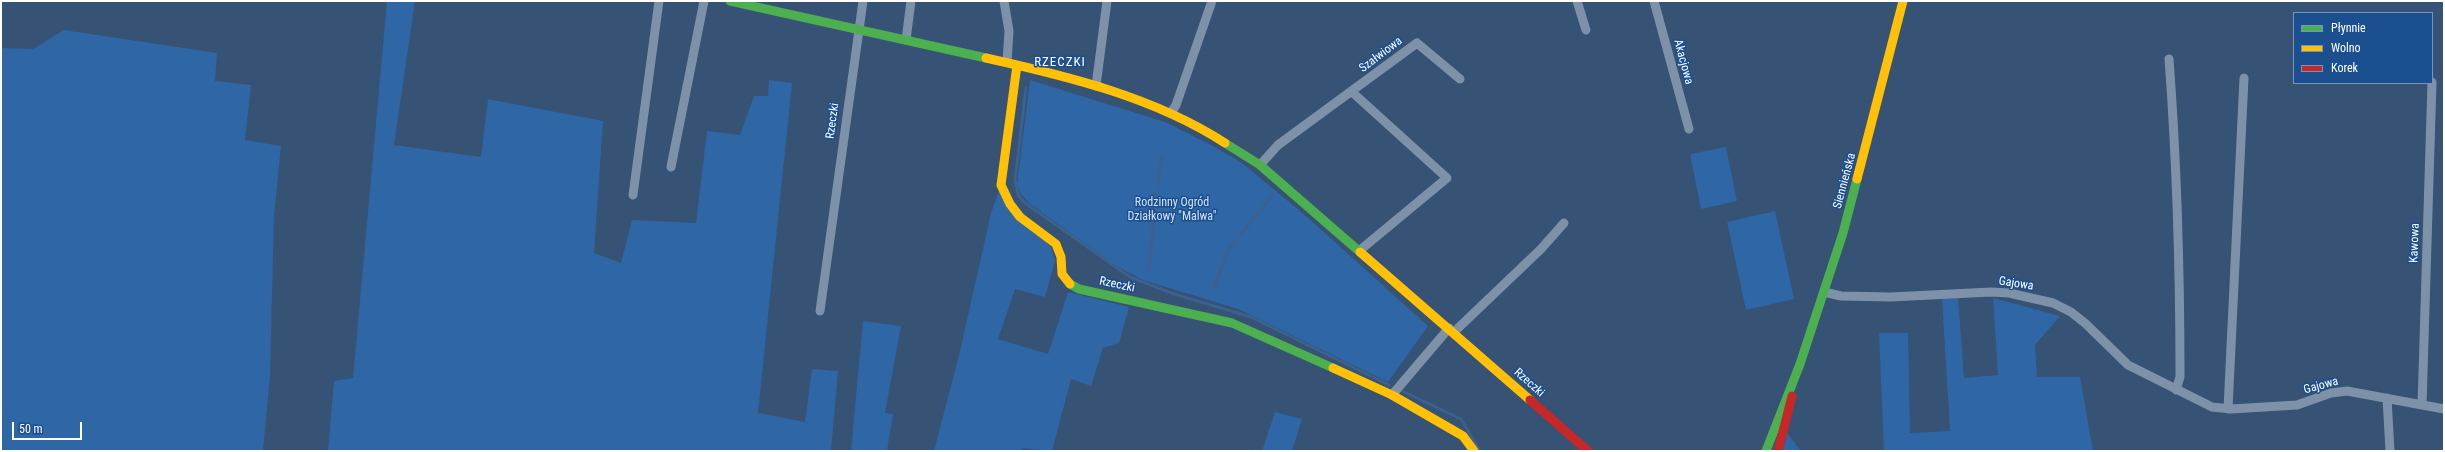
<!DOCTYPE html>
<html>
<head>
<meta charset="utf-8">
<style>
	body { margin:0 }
	#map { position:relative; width:2445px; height:452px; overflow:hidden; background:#365274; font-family:"Roboto Condensed",sans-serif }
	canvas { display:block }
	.frame { position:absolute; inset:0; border:2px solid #fff; pointer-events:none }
	.legend { position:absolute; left:2293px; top:12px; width:140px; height:72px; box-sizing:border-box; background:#1b4f8f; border:1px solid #7695bc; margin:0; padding:5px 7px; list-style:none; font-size:12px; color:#fff }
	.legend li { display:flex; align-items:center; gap:8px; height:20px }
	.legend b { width:20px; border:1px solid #7695bc }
	.scale { position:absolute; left:12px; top:422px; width:70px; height:18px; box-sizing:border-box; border:2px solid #fff; border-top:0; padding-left:5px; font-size:12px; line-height:14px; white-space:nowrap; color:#fff; -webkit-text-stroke:3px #1b4f8f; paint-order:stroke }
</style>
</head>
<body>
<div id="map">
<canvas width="2445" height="452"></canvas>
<div class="frame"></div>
<ul class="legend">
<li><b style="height:5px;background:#4caf50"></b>Płynnie</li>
<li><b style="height:5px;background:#ffc107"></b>Wolno</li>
<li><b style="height:5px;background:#c62828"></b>Korek</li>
</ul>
<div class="scale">50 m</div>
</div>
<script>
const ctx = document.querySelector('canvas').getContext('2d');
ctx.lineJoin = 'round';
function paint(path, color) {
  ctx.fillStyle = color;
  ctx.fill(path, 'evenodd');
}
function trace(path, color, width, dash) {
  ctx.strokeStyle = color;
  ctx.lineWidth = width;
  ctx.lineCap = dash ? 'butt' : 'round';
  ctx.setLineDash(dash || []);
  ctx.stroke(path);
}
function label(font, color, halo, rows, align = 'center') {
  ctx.font = font + ' "Roboto Condensed",sans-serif';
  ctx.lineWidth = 3;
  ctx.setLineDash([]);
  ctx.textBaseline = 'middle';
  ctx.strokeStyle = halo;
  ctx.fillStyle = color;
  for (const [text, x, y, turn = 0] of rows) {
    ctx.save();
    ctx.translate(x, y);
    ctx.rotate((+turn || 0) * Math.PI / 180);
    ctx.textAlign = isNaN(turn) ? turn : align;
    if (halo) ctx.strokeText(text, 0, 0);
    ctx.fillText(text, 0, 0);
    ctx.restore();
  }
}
paint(new Path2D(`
	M387,1H415L394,145L481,157L488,99L603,121L594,253L621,263L632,220L696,223L707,131L740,135L754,96H768L769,80L792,83L758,413L805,422L812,369L838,371L831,451H328L334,381L353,378Z
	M64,30L217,53L215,81L251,85L245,140L281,146L274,216L270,377L263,451H1V48L33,49Z
	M1030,80L1165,122L1213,146L1242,163L1306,216L1428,326L1388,382L1238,309L1143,280L1116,266L1029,203L1020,193L1017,185Z
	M1726,147L1737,201L1701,209L1690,154Z
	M1001,185L1052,249L1055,261L1045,297L1015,289L998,339L1048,354L1068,292L1129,307L1119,343L1103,348L1091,386L1071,379L1052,451L1022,448L1021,451H934L960,351L991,213Z
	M1775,211L1794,299L1746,310L1727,222Z
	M1958,297L1964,378L1998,375L1993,298L2060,316L2035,345L2037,377H2080L2093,451H1884L1879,333H1908L1910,433L1950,431L1942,298Z
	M863,321L901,326L885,413L893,414L887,451H851Z
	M1275,412L1302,419L1292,451H1262Z
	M1787,433L1801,451H1783Z`), '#2f66a5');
trace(new Path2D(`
	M1026,88L1015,180L1018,195L1025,203L1130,277L1174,294L1251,317L1389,385
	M1158,183L1162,156
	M1240,235L1273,195
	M1149,268L1157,191
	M1214,289L1228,250L1234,242
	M1400,390L1461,419L1480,451`), '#3b618d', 3);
trace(new Path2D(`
	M1004,1L1009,31L1007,62
	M1577,1L1586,30
	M1654,1L1689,129
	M906,40L911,1
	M2169,59C2177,165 2180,271 2180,377L2176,390
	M1096,86L1107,1
	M1352,92L1447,178L1359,251
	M1171,113L1176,105L1212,1
	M1260,165L1278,145L1417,43L1460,79
	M671,167L704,1
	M633,195L659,1
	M1824,292L1841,296L1891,297L1991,292L2009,293L2053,303L2071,312L2086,324L2128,365L2212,407L2231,409L2297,405L2331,393L2347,391L2444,409
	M820,311L863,1
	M1454,332L1541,249L1564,223
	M1392,395L1449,328
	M2387,398L2390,451
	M2422,405L2432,82
	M2228,409L2244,78`), '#7d92a8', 9);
trace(new Path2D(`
	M730,1L986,58
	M1225,143L1260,165L1360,252
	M1070,284L1079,289L1232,323L1333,368
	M1766,451L1800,364L1843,233L1857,179`), '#4caf50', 9);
trace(new Path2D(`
	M986,58C1067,76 1154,97 1225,143
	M1017,65L1001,185L1010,204L1020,217L1056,244L1061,257L1062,274L1070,284
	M1857,179L1903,1
	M1360,252L1530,400
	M1333,368L1392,395L1463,436L1474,451`), '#ffc107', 9);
trace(new Path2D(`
	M1530,400L1588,451
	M1778,451L1792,396`), '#c62828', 9);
label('12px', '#fff', '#1b4f8f', [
	["Szałwiowa",1381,55,-37],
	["Akacjowa",1683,62,75],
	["Rzeczki",833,121,-82],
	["Siennieńska",1845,181,-75],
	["Kawowa",2415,243,-88],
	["Gajowa",2016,284,9],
	["Rzeczki",1117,285,12],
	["Rzeczki",1529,383,42],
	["Gajowa",2321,386,-15]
]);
label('12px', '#cfe3fa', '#1b4f8f', [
	["Rodzinny Ogród",1172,203],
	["Działkowy \"Malwa\"",1172,217]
]);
ctx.letterSpacing = '1px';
label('13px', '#fff', '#1b4f8f', [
	["RZECZKI",1060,63]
]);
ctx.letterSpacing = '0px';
</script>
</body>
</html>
